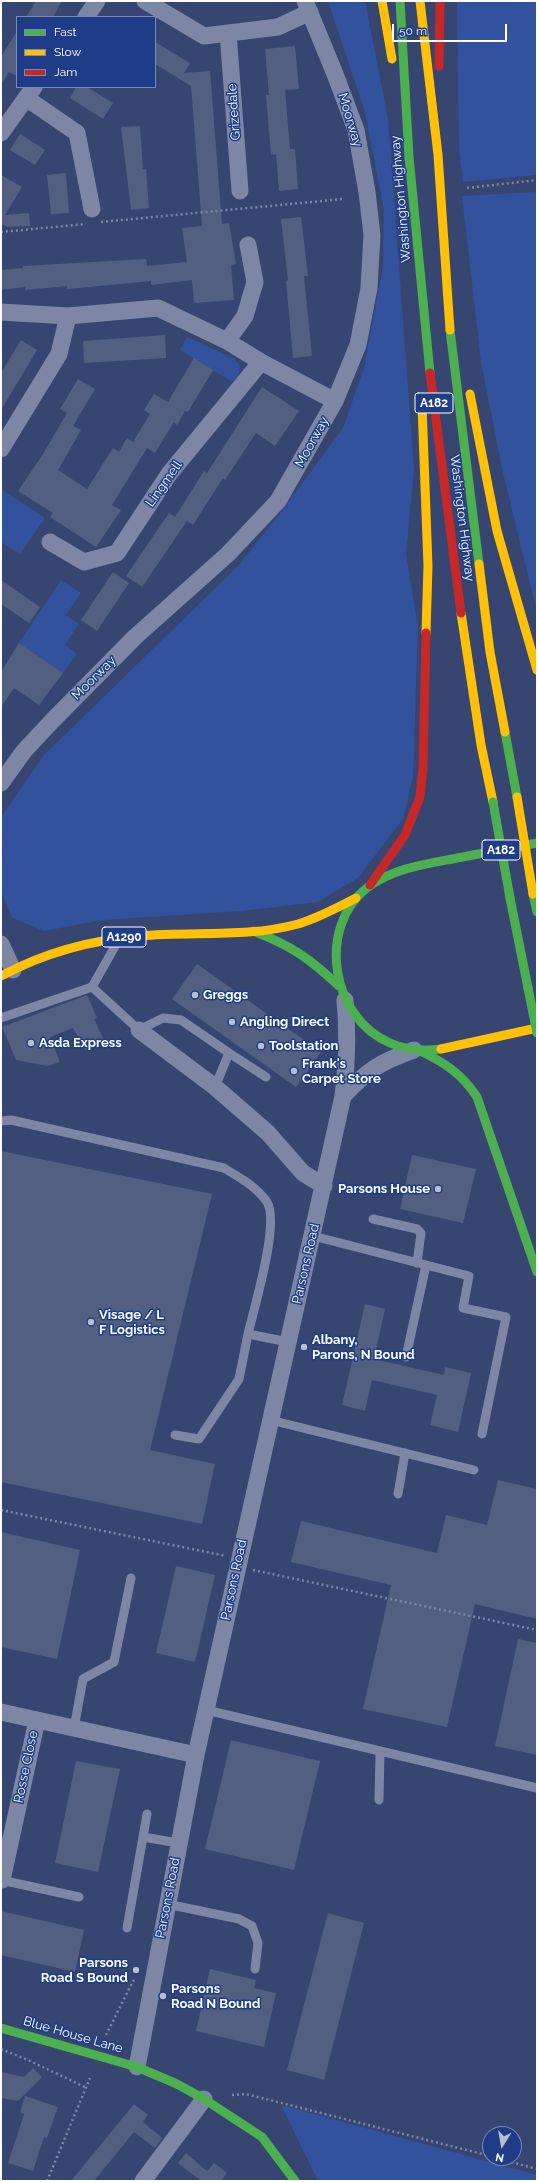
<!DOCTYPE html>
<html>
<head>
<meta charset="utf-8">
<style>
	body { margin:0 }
	#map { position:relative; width:538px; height:2182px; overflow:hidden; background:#364670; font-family:Raleway,sans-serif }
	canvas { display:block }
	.frame { position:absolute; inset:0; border:2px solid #fff; pointer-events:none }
	.legend { position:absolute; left:16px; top:16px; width:140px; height:72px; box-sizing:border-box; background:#1e3c88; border:1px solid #788ab8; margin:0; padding:5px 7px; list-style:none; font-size:12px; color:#fff }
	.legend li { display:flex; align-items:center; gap:8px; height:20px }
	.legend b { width:20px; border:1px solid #788ab8 }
	.north { position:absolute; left:482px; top:2126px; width:40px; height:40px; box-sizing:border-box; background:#1e3c88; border:1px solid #788ab8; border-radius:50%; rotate:191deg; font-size:11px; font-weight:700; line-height:16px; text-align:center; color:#fff }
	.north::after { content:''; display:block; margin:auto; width:14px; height:18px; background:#b9becd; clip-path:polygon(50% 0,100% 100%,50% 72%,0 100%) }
	.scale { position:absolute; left:392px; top:24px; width:115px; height:18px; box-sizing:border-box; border:2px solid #fff; border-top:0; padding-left:5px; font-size:12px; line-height:14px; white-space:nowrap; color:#fff; -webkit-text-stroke:3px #1e3c88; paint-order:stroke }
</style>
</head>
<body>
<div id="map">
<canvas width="538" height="2182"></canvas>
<div class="frame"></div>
<ul class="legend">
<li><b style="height:5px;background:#4caf50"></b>Fast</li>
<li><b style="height:5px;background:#ffc107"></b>Slow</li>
<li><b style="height:5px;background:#c62828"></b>Jam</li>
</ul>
<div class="north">N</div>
<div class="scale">50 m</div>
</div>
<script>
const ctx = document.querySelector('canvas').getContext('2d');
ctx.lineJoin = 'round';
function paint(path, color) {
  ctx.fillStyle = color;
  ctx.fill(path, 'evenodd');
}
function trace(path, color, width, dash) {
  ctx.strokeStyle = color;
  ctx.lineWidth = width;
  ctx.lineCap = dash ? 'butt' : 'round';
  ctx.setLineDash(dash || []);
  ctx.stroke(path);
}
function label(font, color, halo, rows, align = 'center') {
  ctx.font = font + ' Raleway,sans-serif';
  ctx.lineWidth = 3;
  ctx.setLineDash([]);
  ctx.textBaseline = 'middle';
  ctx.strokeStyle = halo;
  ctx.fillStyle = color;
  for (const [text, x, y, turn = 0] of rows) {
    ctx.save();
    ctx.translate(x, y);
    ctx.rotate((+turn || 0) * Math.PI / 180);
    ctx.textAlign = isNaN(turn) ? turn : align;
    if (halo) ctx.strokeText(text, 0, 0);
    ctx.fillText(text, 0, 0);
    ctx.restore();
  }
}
paint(new Path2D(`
	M328,1H365L388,119L414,469L406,553L418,627L413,777L403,819L358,878L318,902L241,911L103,920L44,931L12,918L1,892V862L3,855L1,817L44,755L239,565L278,516L343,428L364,368L383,267L384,210L365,112Z
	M457,1H537V175L463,182L459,149Z
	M537,192V612L503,473L481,362L462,196Z
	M187,337L235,359L240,366L238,377L232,382L180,350Z
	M1,489L45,518L20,554L1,542Z
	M61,580L81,593L66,615L79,624L65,645L77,654L63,673L19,643Z
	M281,2105L537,2175V2181H318Z`), '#32529e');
paint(new Path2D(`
	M36,1H62L53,17H26Z
	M17,31V76L9,72L1,85V57Z
	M155,42L190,63L184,73L210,71L222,224L229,223L236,264L231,265L234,300L194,303L192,280L151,285V281L67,289V286L25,290V287L1,290V270L23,268V266L146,259L147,266L187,262L182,228L202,226L191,86L155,64Z
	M295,46L299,89L285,90L290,149H295L298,189L279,191L276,154L271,155L266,95H269L265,49Z
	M76,87H87L113,103L103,119L70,98Z
	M140,126L143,169H146L149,208L131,210L121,127Z
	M20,134L45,150L35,165L10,150Z
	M66,173L69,213L51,214L47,175Z
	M1,175L22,187L5,215L29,213L30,226L7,227L1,224Z
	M301,217L308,276H304L312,356L293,358L286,281L288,280L281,219Z
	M165,335L166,358L84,363L83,341Z
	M21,340L37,350L1,410V373Z
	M194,358L213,370L188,412L185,411L177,425L174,422L155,453L147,448L112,505L121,510L96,547L50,517L53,513L18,491L43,454L67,413L60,409L78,379L95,389L73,426L81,430L58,470L87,489L113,448L119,452L127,438L133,442L150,414L144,410L154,394L168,402Z
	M262,387L299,411L275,446L256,433L225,480L223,478L193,525L187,521L142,587L126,576L169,513L175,517L204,471L207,473Z
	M113,572L129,583L97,631L81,620Z
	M1,580L40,607L29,623L1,604Z
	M19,643L63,673L39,705L14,688L1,707V672Z
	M197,964L321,1052L296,1087L172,999Z
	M87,995L97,1018L94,1019L104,1040L85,1050L73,1028L50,1037L60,1062L48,1066L16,1060L2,1027Z
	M1,1151L212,1194L150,1450L215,1464L202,1524L1,1482Z
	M412,1155L476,1169L463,1223L400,1209Z
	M365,1304L385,1309L374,1359L444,1375L445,1367L471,1373L458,1432L430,1425L437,1395L372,1380L365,1411L342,1405Z
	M498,1480L537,1489V1619L475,1604L447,1727L363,1709L391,1585L291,1562L301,1521L437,1553L446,1515L487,1525Z
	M1,1532L80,1550L57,1659L1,1647Z
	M176,1566L215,1575L195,1662L156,1653Z
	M518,1639L537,1643V1755L495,1746Z
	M231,1740L320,1761L294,1870L205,1849Z
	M76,1761L120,1769L98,1872L55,1863Z
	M1,1911L84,1930L75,1972L1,1955Z
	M328,1913L364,1923L324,2080L287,2070Z
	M210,1969L256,1980L254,1988L276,1993L264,2047L196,2031Z
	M33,2068L42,2077L18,2101L1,2098V2072L24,2077Z
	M25,2096L58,2107L47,2138L44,2137L33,2171L8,2163L24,2114L20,2112Z
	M134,2104L148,2115L143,2122L162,2138L155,2148L134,2132L94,2181H71Z
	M186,2153L207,2171L214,2163L227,2173L221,2181H199L200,2180L178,2163Z`), '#525f80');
trace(new Path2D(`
	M467,188L537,180
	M101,222L343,199
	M1,232L86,224
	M1,1510L226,1556
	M253,1570L537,1630
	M106,2035L133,1981L137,1979
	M1,2049L28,2060L87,2088
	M232,2095L246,2094L490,2156
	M497,2158L537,2169
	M47,2181L90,2078`), '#7d87a5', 2.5, [2, 3]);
trace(new Path2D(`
	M92,987L139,1030L163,1018L181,1020L229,1053L215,1087
	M1,1018L92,987L118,941
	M229,1053L266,1077
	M1,1121L11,1120L224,1168C240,1178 256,1186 267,1202C280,1223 254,1308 248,1334L288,1342
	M373,1219L417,1229L421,1233L417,1263
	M313,1236L469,1276L463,1308L506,1317L482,1434
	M406,1357L426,1265
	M270,1420L474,1470
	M175,1435L199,1439L239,1379L248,1334
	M398,1494L405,1453
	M206,1710L537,1788
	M74,1728L83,1679L114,1662L131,1578
	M379,1800L380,1751
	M143,1837L147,1814
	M1,1880L79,1897
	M167,1904L239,1919L252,1926L258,1943L255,1969
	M127,1928L143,1837L178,1843`), '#7d87a5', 9);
trace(new Path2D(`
	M145,1L204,36L278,27L310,12
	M86,17L97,1
	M228,33L240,191
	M26,98L77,133L92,209
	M1,133L34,87
	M1,312L68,316L158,308L227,341L261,362L335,401
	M227,341L245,316L255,282L248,245
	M1,449L59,354L68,316
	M50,542L84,562L117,553L169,474L261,362
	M1,783L24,751L53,720L135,637L228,554L278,501L335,401L358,345L369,288L372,235L367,192L356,130L335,74L305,1
	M1,944L13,970
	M139,1030L215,1087L268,1133L303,1173L324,1186
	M343,1096C368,1070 380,1062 414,1050
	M1,1712L37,1720
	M2,1880L37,1720L196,1755
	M137,2067L196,1755L343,1096C347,1064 348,1033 345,1000
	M143,2181L204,2099`), '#7d87a5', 17);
trace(new Path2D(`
	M400,1L409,157L430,373
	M450,330L479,564
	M505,732L517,797
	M533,894L537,912
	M510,898L528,988
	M253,931C292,946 309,958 339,986
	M441,1049C424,1051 406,1050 390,1043C331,1018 316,927 368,887C394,868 426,864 457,858C483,853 510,848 537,843
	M420,1051C444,1062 462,1074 477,1097L537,1272
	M1,2028L137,2067L177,2084L204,2099L262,2137L295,2181`), '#4caf50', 9);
trace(new Path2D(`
	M382,1L392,59
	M420,1L438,155L450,330
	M470,394L497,531L537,670
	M422,405L428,566L426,633
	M479,564L490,652L505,732
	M461,613L481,745L493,802
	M1,976C44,953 91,940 140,936C192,931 247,938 298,924C318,918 337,908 356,898
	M441,1049L537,1028`), '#ffc107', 9);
trace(new Path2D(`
	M439,66L440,1
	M430,373L461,613
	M370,885L405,835L420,797L423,768L426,633`), '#c62828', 9);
trace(new Path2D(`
	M493,802L510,898
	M528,988L537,1033`), '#4caf50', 9);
trace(new Path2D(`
	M517,797L533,894`), '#ffc107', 9);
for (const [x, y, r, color] of [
	[195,995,4,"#b9becd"],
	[232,1022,4,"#b9becd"],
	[31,1043,4,"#b9becd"],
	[261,1046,4,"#b9becd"],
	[294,1071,4,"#b9becd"],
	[438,1189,4,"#b9becd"],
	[91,1322,4,"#b9becd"],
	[304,1347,4,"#b9becd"],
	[136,1970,4,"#b9becd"],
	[163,1996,4,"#b9becd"]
]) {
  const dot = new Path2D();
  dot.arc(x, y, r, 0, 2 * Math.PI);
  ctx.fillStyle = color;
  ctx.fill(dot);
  trace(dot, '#1e3c88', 1.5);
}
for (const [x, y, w] of [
	[434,403,38],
	[501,850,38],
	[124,937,44]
]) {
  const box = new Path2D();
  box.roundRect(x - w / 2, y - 10, w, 20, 3);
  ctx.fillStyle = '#1e3c88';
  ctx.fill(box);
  trace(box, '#fff', 1);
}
label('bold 12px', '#fff', null, [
	["A182",434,403],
	["A182",501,850],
	["A1290",124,937]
]);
label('13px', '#fff', '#1e3c88', [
	["Grizedale",234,112,-94],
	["Moorway",350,120,73],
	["Washington Highway",401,199,-95],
	["Moorway",312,442,-61],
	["Lingmell",164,484,-55],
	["Washington Highway",462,518,83],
	["Moorway",94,678,-45],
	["Parsons Road",306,1264,-77],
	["Parsons Road",234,1580,-78],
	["Rosse Close",26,1767,-78],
	["Parsons Road",168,1898,-79],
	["Blue House Lane",73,2035,16]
]);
label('bold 13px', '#fff', '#1e3c88', [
	["Greggs",203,995],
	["Angling Direct",240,1022],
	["Asda Express",39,1043],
	["Toolstation",269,1046],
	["Frank's",302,1064],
	["Carpet Store",302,1079],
	["Parsons House",430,1189,"right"],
	["Visage / L",99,1315],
	["F Logistics",99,1330],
	["Albany,",312,1340],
	["Parons, N Bound",312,1355],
	["Parsons",128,1963,"right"],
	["Road S Bound",128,1978,"right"],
	["Parsons",171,1989],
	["Road N Bound",171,2004]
], 'left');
</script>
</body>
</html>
